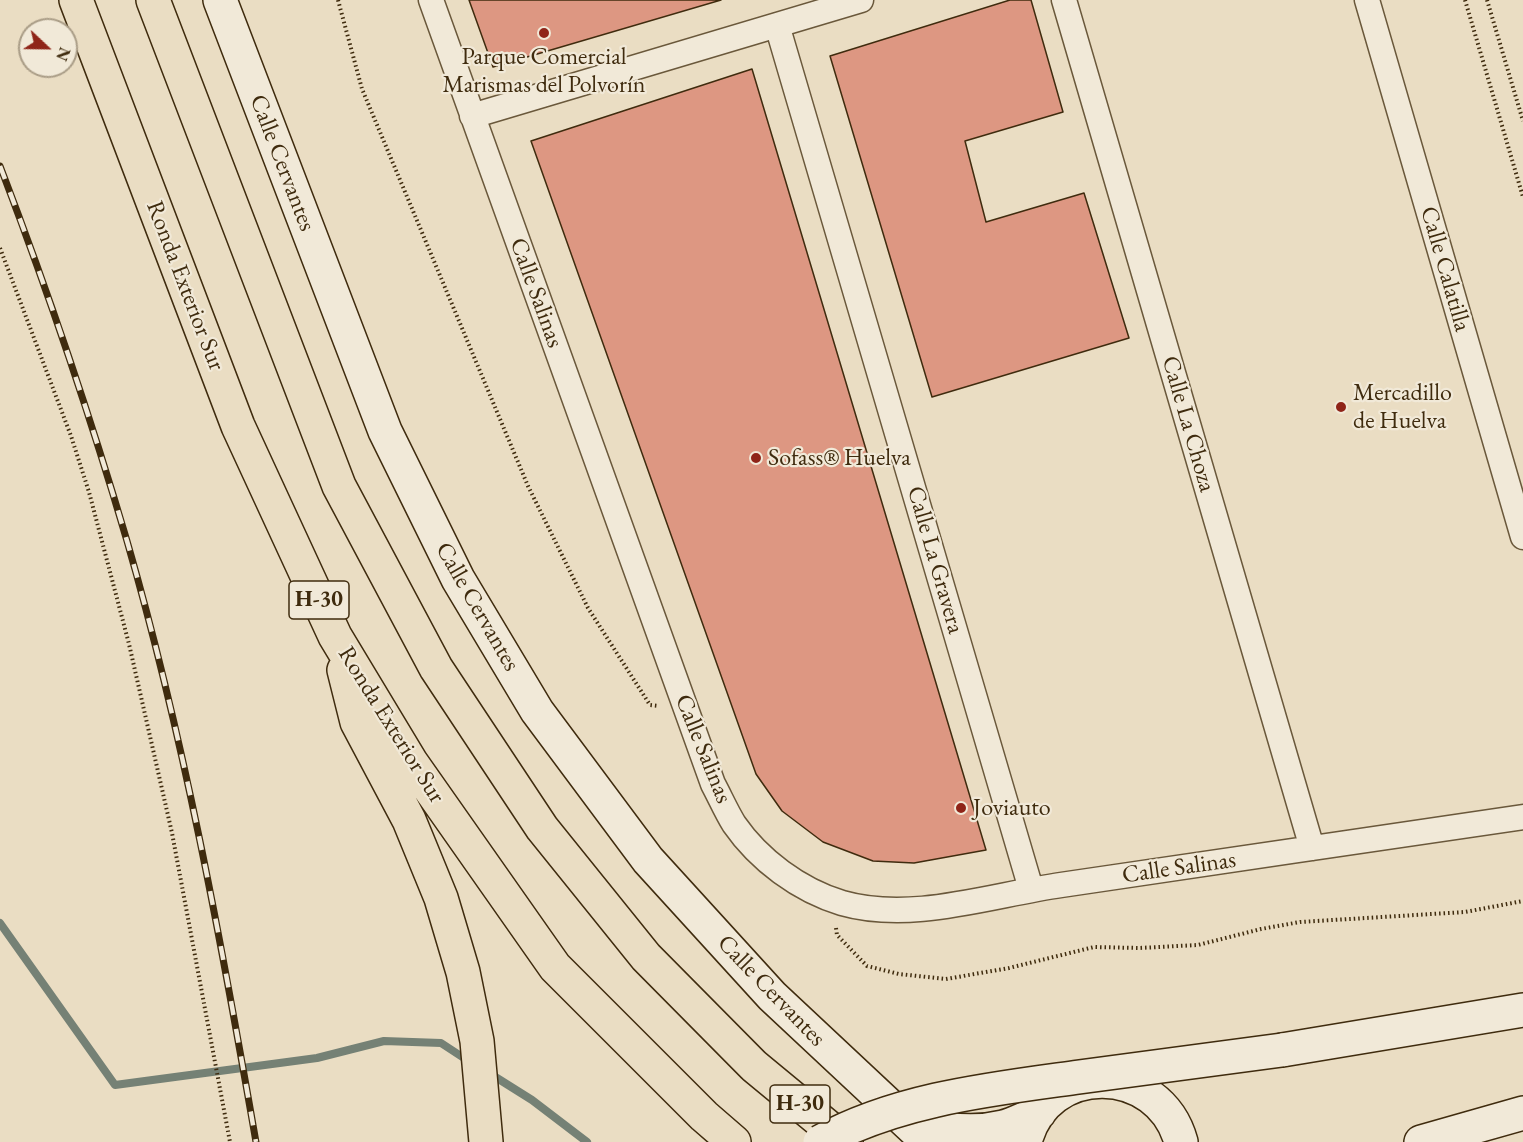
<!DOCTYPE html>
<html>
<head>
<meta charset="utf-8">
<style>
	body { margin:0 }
	#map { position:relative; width:1523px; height:1142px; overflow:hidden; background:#eaddc3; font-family:"EB Garamond",serif }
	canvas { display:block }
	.north { position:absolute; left:18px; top:18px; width:60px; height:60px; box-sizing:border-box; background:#f1e9d8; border:2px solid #aa9d87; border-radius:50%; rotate:112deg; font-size:16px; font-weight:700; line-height:24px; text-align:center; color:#3f2b0e }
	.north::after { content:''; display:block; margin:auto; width:21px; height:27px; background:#8f2418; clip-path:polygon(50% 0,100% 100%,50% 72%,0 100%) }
</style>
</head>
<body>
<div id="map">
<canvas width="1523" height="1142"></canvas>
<div class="north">N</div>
</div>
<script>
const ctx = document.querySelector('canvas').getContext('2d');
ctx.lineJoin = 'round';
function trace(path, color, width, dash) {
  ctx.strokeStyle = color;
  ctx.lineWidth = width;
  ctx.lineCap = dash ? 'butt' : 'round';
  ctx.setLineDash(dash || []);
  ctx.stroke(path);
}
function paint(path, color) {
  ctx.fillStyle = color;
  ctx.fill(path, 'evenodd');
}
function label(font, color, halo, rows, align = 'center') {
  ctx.font = font + ' "EB Garamond",serif';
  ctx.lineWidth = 4.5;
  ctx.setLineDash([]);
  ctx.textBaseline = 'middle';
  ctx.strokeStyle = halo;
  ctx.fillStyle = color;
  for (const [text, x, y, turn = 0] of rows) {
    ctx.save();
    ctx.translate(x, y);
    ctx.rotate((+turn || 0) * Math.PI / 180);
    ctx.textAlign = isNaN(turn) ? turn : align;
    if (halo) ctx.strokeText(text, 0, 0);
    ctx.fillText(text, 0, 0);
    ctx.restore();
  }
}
trace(new Path2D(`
	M0,923L115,1085L317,1058L384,1041L441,1043L470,1062
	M489,1073L532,1100L587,1142`), '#758175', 8);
const building = new Path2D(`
	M469,0H721L493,67Z
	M1010,0H1031L1063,112L965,141L986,222L1084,193L1129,338L932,397L830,56Z
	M752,69L986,850L914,863L873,861L823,842L782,811L756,774L531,141Z`);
paint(building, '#dd9782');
trace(building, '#3f2b0e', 1.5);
const street = new Path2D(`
	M431,0L713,784C720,797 726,811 734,824C759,860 799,890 842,903C912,923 991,895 1061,885C1215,862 1369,840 1523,817
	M1064,0L1312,848
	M1367,0L1523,537
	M777,25L1031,889
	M472,116L861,0`);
const secondary = new Path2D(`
	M220,0L385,431L458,579L537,711L648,860L772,996L928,1142
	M1282,1050L1523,1010
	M906,1117C937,1130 970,1135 1003,1127C1015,1124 1027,1117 1039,1113
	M1025,1142C1046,1060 1159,1062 1181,1142
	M1421,1142L1523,1113`);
const highway = new Path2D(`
	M76,0L238,426L335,636L411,762L555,967L704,1116L734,1142
	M153,0L339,486L436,668L542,828L646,957L754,1066L846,1142
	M344,670L357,722L409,820L441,898L463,972L477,1041L486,1142`);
trace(street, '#6a583b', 27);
trace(secondary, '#3f2b0e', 36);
trace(highway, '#3f2b0e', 36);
trace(new Path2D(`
	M338,0L362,89L528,486L588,608L650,705L659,706
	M1465,0L1523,197
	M1487,0L1523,121
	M0,248L71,436L89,492L129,644L172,833L230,1142
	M836,928L837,935L867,966L899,974L946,979L1009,968L1094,947L1139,948L1198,945L1261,929L1300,922L1465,912L1523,901`), '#3f2b0e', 4, [1.5, 3]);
trace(street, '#f1e9d8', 24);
trace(secondary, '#f1e9d8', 33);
trace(highway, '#eaddc3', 33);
const rail = new Path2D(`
	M0,166C47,289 90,415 127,541C184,738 221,941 256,1142`);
trace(rail, '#3f2b0e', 7);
trace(rail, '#f1e9d8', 4.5, [14]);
const secondaryBridge = new Path2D(`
	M820,1142C898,1099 992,1089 1079,1077C1146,1068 1214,1059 1282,1050`);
trace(secondaryBridge, '#3f2b0e', 36, []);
trace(secondaryBridge, '#f1e9d8', 33);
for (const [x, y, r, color] of [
	[544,33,6,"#8f2418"],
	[1341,407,6,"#8f2418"],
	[756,458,6,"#8f2418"],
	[961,808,6,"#8f2418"]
]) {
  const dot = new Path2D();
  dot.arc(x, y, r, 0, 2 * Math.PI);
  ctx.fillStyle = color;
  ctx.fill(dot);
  trace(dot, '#f1e9d8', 2);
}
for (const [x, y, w] of [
	[319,600,60],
	[800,1104,60]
]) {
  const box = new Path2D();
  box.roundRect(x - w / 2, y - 19, w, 38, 4.5);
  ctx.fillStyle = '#f1e9d8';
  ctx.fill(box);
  trace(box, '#3f2b0e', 1.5);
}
label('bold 22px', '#3f2b0e', null, [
	["H-30",319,600],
	["H-30",800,1104]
]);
label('24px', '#3f2b0e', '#f1e9d8', [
	["Parque Comercial",544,57,"center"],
	["Marismas del Polvorín",544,85,"center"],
	["Mercadillo",1353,393],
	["de Huelva",1353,421],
	["Sofass® Huelva",768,458],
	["Joviauto",973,808]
], 'left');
label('24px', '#3f2b0e', '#f1e9d8', [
	["Calle Cervantes",282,163,69],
	["Calle Calatilla",1445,269,74],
	["Ronda Exterior Sur",185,286,69],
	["Calle Salinas",536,293,70],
	["Calle La Choza",1188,424,74],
	["Calle La Gravera",935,560,74],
	["Calle Cervantes",477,607,60],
	["Ronda Exterior Sur",391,725,58],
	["Calle Salinas",703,749,68],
	["Calle Salinas",1179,868,-8],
	["Calle Cervantes",771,991,46]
]);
</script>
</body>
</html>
